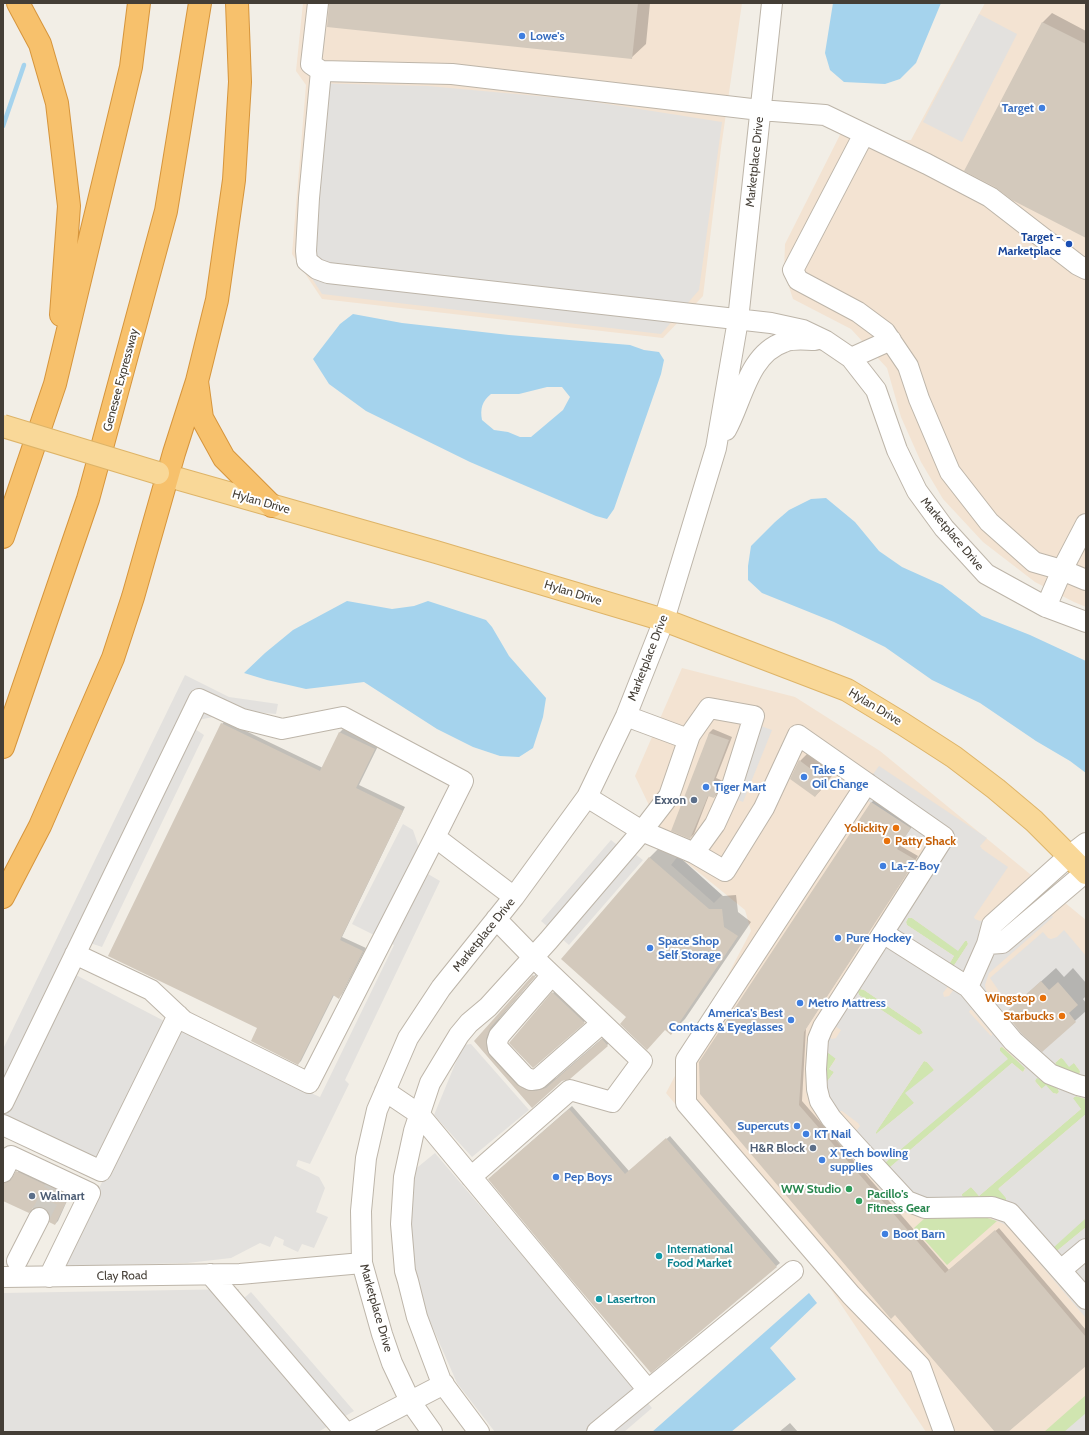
<!DOCTYPE html>
<html>
<head>
<meta charset="utf-8">
<style>
	body { margin:0 }
	#map { position:relative; width:1089px; height:1435px; overflow:hidden; background:#f2eee6; font-family:Cabin,sans-serif }
	canvas { display:block }
	.frame { position:absolute; inset:0; border:4px solid #443e36; pointer-events:none }
</style>
</head>
<body>
<div id="map">
<canvas width="1089" height="1435"></canvas>
<div class="frame"></div>
</div>
<script>
const ctx = document.querySelector('canvas').getContext('2d');
ctx.lineJoin = 'round';
function paint(path, color) {
  ctx.fillStyle = color;
  ctx.fill(path, 'evenodd');
}
function trace(path, color, width, dash) {
  ctx.strokeStyle = color;
  ctx.lineWidth = width;
  ctx.lineCap = dash ? 'butt' : 'round';
  ctx.setLineDash(dash || []);
  ctx.stroke(path);
}
function label(font, color, halo, rows, align = 'center') {
  ctx.font = font + ' Cabin,sans-serif';
  ctx.lineWidth = 4;
  ctx.setLineDash([]);
  ctx.textBaseline = 'middle';
  ctx.strokeStyle = halo;
  ctx.fillStyle = color;
  for (const [text, x, y, turn = 0] of rows) {
    ctx.save();
    ctx.translate(x, y);
    ctx.rotate((+turn || 0) * Math.PI / 180);
    ctx.textAlign = isNaN(turn) ? turn : align;
    if (halo) ctx.strokeText(text, 0, 0);
    ctx.fillText(text, 0, 0);
    ctx.restore();
  }
}
paint(new Path2D(`
	M303,3H742L721,148L703,296L663,338L322,299L292,254L306,85L296,71Z
	M985,3H1086V607L1074,602L1035,582L983,542L943,499L921,462L901,417L887,368L851,329L793,299L784,272L785,244L850,115L897,140H911Z
	M682,668L795,697L880,751L1086,920V1432H926L830,1288L666,1093L751,931L745,910L670,849L635,776Z`), '#f3e3d2');
paint(new Path2D(`
	M1051,886L1052,888L1000,934L997,931Z
	M908,918H912L958,950L965,941H967L968,944L953,967L948,966L954,956L907,925L906,922Z
	M860,989L864,990L920,1028L923,1033L919,1035L859,995L858,992Z
	M1002,1047L1025,1068L1023,1072L1012,1063L889,1168L885,1163L887,1161L1007,1058L1000,1051V1048Z
	M827,1052L836,1058L829,1069L834,1072L826,1083V1054Z
	M1061,1058L1074,1063L1080,1071L1079,1075L1057,1066L1055,1063Z
	M924,1061L927,1062L934,1070L914,1103L876,1134V1132Z
	M1036,1078H1039L1058,1089L1059,1092L1057,1094L1053,1093L1046,1086L1042,1089L1035,1081Z
	M1076,1096L1086,1099V1114L999,1188L1006,1198V1201L987,1197H962V1194L971,1187L979,1196L1081,1109L1073,1099V1098Z
	M984,1217L997,1221L947,1265L914,1228L925,1218Z
	M1086,1218V1227L1058,1250L1055,1251L1053,1246Z
	M1086,1395V1414L1065,1432H1044Z`), '#d0e5b0');
paint(new Path2D(`
	M979,14L1017,34L962,142L923,122Z
	M310,83L428,86L582,100L722,122L699,290L661,334L322,294L297,255Z
	M185,675L229,697L278,704L276,714L243,711L198,720L195,729L204,735L102,947L90,943L74,974L260,1071L320,1097L394,945L352,924L403,824L413,830L428,874L440,881L345,1080L349,1084L310,1164L298,1160L296,1166L319,1177L325,1188L316,1212L328,1217L314,1248L302,1244L298,1252L283,1245L284,1240L275,1236L270,1247L260,1243L231,1258L187,1263L63,1266L109,1167L3,1117V1049Z
	M761,726L772,730L743,802L733,798Z
	M879,766L987,838L980,846L982,849L1008,867L974,917L975,919L980,921L987,919L998,930L997,934L1039,900L1053,917L989,973L985,985L986,990L989,994H994L999,991L990,978L1043,932L1048,938L1051,939L1057,937L1064,930L1086,956V1099L1076,1096L1073,1098L1081,1109L979,1196L971,1187L961,1195L964,1197H987L1006,1201V1198L998,1189L1086,1114V1218L1053,1248L1057,1251L1058,1250L1086,1227V1318L1012,1231L1004,1224L988,1217H984L928,1218L911,1214L899,1209L889,1200L809,1102L806,1091V1046L812,1026L933,842L928,838L920,849L904,838L910,828L854,792L853,786L851,783L871,777ZM908,918H912L958,951L965,941H967L968,944L953,967L948,966L954,956L907,925L906,922ZM949,985L954,989L949,996L944,997L943,993ZM860,989L864,990L920,1028L923,1033L919,1035L859,995L858,992ZM970,1010H972L992,1034V1036L990,1035L969,1012ZM835,1026L841,1030L836,1038L832,1039L829,1037ZM1000,1047H1004L1025,1068V1070L1023,1072L1021,1071L1012,1063L889,1168L885,1163L887,1161L1008,1059L1000,1051ZM827,1052L836,1059L829,1069L834,1072L826,1083V1054ZM1060,1058H1062L1069,1067L1074,1063L1080,1071V1074L1079,1075L1057,1066L1055,1063ZM924,1061L927,1062L934,1070L905,1093L914,1103L876,1134V1132ZM1037,1078L1058,1089L1059,1092L1057,1094L1053,1093L1046,1085L1041,1089L1035,1081ZM840,1111H842L858,1123L860,1126L857,1130H855L842,1115Z
	M611,840L621,848L635,854L643,860L569,945L541,921Z
	M678,856L722,895L714,903L671,865Z
	M471,1044L529,1110L472,1157L434,1115L463,1045Z
	M435,1153L652,1408L624,1432H495L457,1383L417,1292L410,1234L413,1171Z
	M239,1289L237,1296L244,1298L251,1292L354,1411L318,1432H3V1293Z
	M1086,1413V1432H1064Z`), '#e3e1de');
paint(new Path2D(`
	M833,3H941L916,63L900,79L885,84L844,82L830,70L825,53Z
	M353,314L402,323L509,335L630,345L644,350L659,352L664,360L661,374L614,509L607,519L596,516L470,462L366,411L329,384L313,359L340,324ZM547,387H562L570,397L563,410L531,437H520L508,432L494,430L482,420C480,409 482,401 491,394H519Z
	M826,498L855,522L879,551L902,567L942,585L982,616L1030,635L1086,661V773L1070,761L1036,741L980,703L932,680L885,647L834,622L762,593L748,580V566L751,546L775,522L789,510L811,499Z
	M347,601L392,609L414,606L428,601L486,620L492,627L509,656L546,698L543,717L533,748L519,757L500,756L473,747L437,729L364,682L306,689L267,680L244,673L265,653L293,630Z
	M809,1293L817,1303L770,1348L796,1379L731,1432H652Z`), '#a5d3ed');
paint(new Path2D(`
	M330,3H650L646,44L631,58Z
	M1052,13L1086,31V237L966,170L1043,22Z
	M225,721L323,768L340,732L343,729L378,746L359,785L405,807L342,937L366,948L342,994L339,997L334,995L301,1061L298,1064L258,1027L222,724Z
	M713,729L732,737L716,778L723,781L718,793L714,797L709,795L694,834L690,838L709,733Z
	M807,754L834,773L822,789L815,796L800,761Z
	M874,800L913,825L899,845L918,856L806,1028L802,1101L949,1270L999,1228L1086,1330V1365L1007,1432H996L895,1314L701,1094L871,803Z
	M664,843L723,896L736,895L738,912L751,922L685,1019L671,1033L666,1029L628,1017L562,959L650,857Z
	M543,966H544L500,1018L495,1028L499,1046L543,1082L556,1078L612,1030L617,1036L607,1045L562,1080L532,1107L476,1041Z
	M1056,968L1064,977L1073,968L1086,983V996L1083,999L1086,1003V1011L1042,1050L1006,1013Z
	M567,978L599,1008L584,1022L533,1067L510,1043L553,993Z
	M572,1106L629,1171L670,1136L780,1263L651,1371L492,1176Z
	M20,1169L71,1192L58,1221L55,1224L50,1212L44,1207L3,1200L4,1184L7,1180L12,1179Z
	M790,1423L798,1432H779Z`), '#0003');
trace(new Path2D(`
	M3,126L24,65`), '#a5d3ed', 4.5);
paint(new Path2D(`
	M329,3H638L632,59L327,27Z
	M1042,22L1086,44V238L1012,200L995,187L964,171Z
	M221,723L320,771L339,732L375,749L356,788L403,811L340,940L363,951L339,999L333,995L298,1065L251,1041L257,1028L108,956Z
	M709,733L729,740L713,782L720,785L714,798L708,796L690,839L671,831Z
	M799,760L827,781L815,797L790,779Z
	M871,802L911,828L897,849L916,860L804,1032L799,1105L945,1273L995,1230L1086,1337V1366L1008,1432H995L895,1315L891,1319L700,1094L699,1062Z
	M649,857L709,909H722L724,927L738,936L671,1035L665,1030L647,1050L620,1024L626,1017L561,959Z
	M533,975L535,977L490,1028L486,1039L487,1050L489,1055L517,1085L526,1090L533,1091L540,1090L546,1088L602,1039L608,1046L570,1079L562,1081L532,1108L474,1041Z
	M1041,981L1049,990L1058,982L1078,1005L1069,1013L1076,1022L1042,1052L1021,1033L1005,1013Z
	M552,992L585,1023L533,1068L509,1043Z
	M569,1109L625,1174L666,1138L777,1267L651,1373L569,1277L488,1179Z
	M16,1171L69,1196L55,1225L49,1222L50,1217L49,1212L44,1208L39,1207L33,1208L29,1213L3,1201V1183L10,1181Z`), '#d3c9bc');
trace(new Path2D(`
	M39,1218L55,1187`), '#cfcbc3', 20, [20, 10]);
const minor = new Path2D(`
	M318,3L311,64L321,71L452,74L760,110L825,115L927,164L990,197L1078,265L1086,269
	M321,71L309,198L306,251L307,261L317,269L328,273L771,323L803,330L826,341L851,358L876,390L897,450L917,491L944,528L986,574L1046,607L1086,622
	M864,134L793,270L798,280L858,312L885,332L908,366L919,399L950,472L989,522L1034,562L1062,570L1086,580
	M851,358L891,340
	M726,430C742,402 748,354 784,342C793,338 805,340 815,340
	M1046,607L1062,570L1086,524
	M626,716L688,739
	M867,783L686,1060V1103L851,1295L920,1366L944,1432
	M587,797L642,831L669,796L690,735L709,708L754,716L731,789L715,824L694,853
	M883,933L823,1027L818,1039L816,1069L817,1089L820,1101L831,1118L858,1148L907,1201L925,1208L992,1207L1010,1213L1086,1299
	M987,944L1002,943L1086,872
	M75,954L151,990L184,1021L309,1083L435,837
	M552,975L499,1036L497,1042L498,1048L525,1077L531,1080L538,1079L602,1023
	M968,987L987,944L992,925L1069,856L1086,843
	M385,1091L419,1114L648,1390L793,1271
	M3,1103L199,699L242,719L282,729L343,717L463,781L435,837L514,897
	M3,1125L101,1171L178,1015
	M3,1172L11,1156L90,1193L49,1277
	M471,1177L570,1090L612,1102L642,1061L533,957L496,919
	M17,1261L39,1218
	M1061,1270L1086,1249
	M210,1274L345,1432
	M3,1277L240,1274L362,1263
	M351,1432L444,1384
	M432,1432L410,1401L392,1363L382,1334L362,1263L361,1211L366,1158L377,1110L408,1038L441,988L514,897L587,797L626,716L664,620L716,448L738,320L772,3
	M479,1432L441,1381L417,1317L408,1281L405,1271L401,1224L404,1177L414,1131L430,1083L459,1035L469,1023L488,1007L548,941L642,831L694,853L725,871L764,808L798,735L944,837L883,933L968,987L1013,1041L1050,1074L1078,1085L1086,1087
	M597,1432L648,1390`);
const major = new Path2D(`
	M158,473L436,552L664,620L847,690L903,724L954,757L996,789L1034,821L1086,873`);
const highway = new Path2D(`
	M18,3L40,44L57,103L69,206L61,315
	M237,3L240,82L234,180L217,300L197,381L202,418L224,458L272,506
	M3,537L55,384L131,67L139,3
	M3,747L88,499L166,211L200,3
	M3,897L40,826L113,658L133,597L174,453L197,381`);
trace(minor, '#bdb5a9', 22);
trace(major, '#deb468', 24);
trace(highway, '#d6953c', 24);
trace(minor, '#fff', 20);
trace(major, '#f9d898', 22);
trace(highway, '#f7c16c', 22);
const majorBridge = new Path2D(`
	M3,426L158,473`);
trace(majorBridge, '#deb468', 24, []);
trace(majorBridge, '#f9d898', 22);
for (const [x, y, r, color] of [
	[522,36,4,"#3f7fe0"],
	[1042,108,4,"#3f7fe0"],
	[1069,244,4,"#1a4fb4"],
	[804,777,4,"#3f7fe0"],
	[706,787,4,"#3f7fe0"],
	[694,800,4,"#5c6f8a"],
	[896,828,4,"#e8710a"],
	[887,841,4,"#e8710a"],
	[883,866,4,"#3f7fe0"],
	[838,938,4,"#3f7fe0"],
	[650,948,4,"#3f7fe0"],
	[1043,998,4,"#e8710a"],
	[800,1003,4,"#3f7fe0"],
	[1062,1016,4,"#e8710a"],
	[791,1020,4,"#3f7fe0"],
	[797,1126,4,"#3f7fe0"],
	[806,1134,4,"#3f7fe0"],
	[813,1148,4,"#5c6f8a"],
	[822,1160,4,"#3f7fe0"],
	[556,1177,4,"#3f7fe0"],
	[849,1189,4,"#2e9e5b"],
	[32,1196,4,"#5c6f8a"],
	[859,1201,4,"#2e9e5b"],
	[885,1234,4,"#3f7fe0"],
	[659,1256,4,"#0f9aa8"],
	[599,1299,4,"#0f9aa8"]
]) {
  const dot = new Path2D();
  dot.arc(x, y, r, 0, 2 * Math.PI);
  ctx.fillStyle = color;
  ctx.fill(dot);
  trace(dot, '#fff', 1.5);
}
label('bold 12px', '#366cbe', '#fff', [
	["Lowe's",530,36],
	["Target",1034,108,"right"],
	["Take 5",812,770],
	["Oil Change",812,784],
	["Tiger Mart",714,787],
	["La-Z-Boy",891,866],
	["Pure Hockey",846,938],
	["Space Shop",658,941],
	["Self Storage",658,955],
	["Metro Mattress",808,1003],
	["America's Best",783,1013,"right"],
	["Contacts & Eyeglasses",783,1027,"right"],
	["Supercuts",789,1126,"right"],
	["KT Nail",814,1134],
	["X Tech bowling",830,1153],
	["supplies",830,1167],
	["Pep Boys",564,1177],
	["Boot Barn",893,1234]
], 'left');
label('12px', '#443e36', '#fff', [
	["Marketplace Drive",755,162,-84],
	["Genesee Expressway",121,380,-75],
	["Hylan Drive",261,502,16],
	["Marketplace Drive",952,534,50],
	["Hylan Drive",573,593,17],
	["Marketplace Drive",648,658,-69],
	["Hylan Drive",875,707,31],
	["Marketplace Drive",484,935,-51],
	["Clay Road",122,1276,-1],
	["Marketplace Drive",376,1308,74]
]);
label('bold 12px', '#164399', '#fff', [
	["Target -",1061,237],
	["Marketplace",1061,251]
], 'right');
label('bold 12px', '#4e5e75', '#fff', [
	["Exxon",686,800],
	["H&R Block",805,1148],
	["Walmart",40,1196,"left"]
], 'right');
label('bold 12px', '#c56008', '#fff', [
	["Yolickity",888,828],
	["Patty Shack",895,841,"left"],
	["Wingstop",1035,998],
	["Starbucks",1054,1016]
], 'right');
label('bold 12px', '#27864d', '#fff', [
	["WW Studio",841,1189],
	["Pacillo's",867,1194,"left"],
	["Fitness Gear",867,1208,"left"]
], 'right');
label('bold 12px', '#0d838f', '#fff', [
	["International",667,1249],
	["Food Market",667,1263],
	["Lasertron",607,1299]
], 'left');
</script>
</body>
</html>
